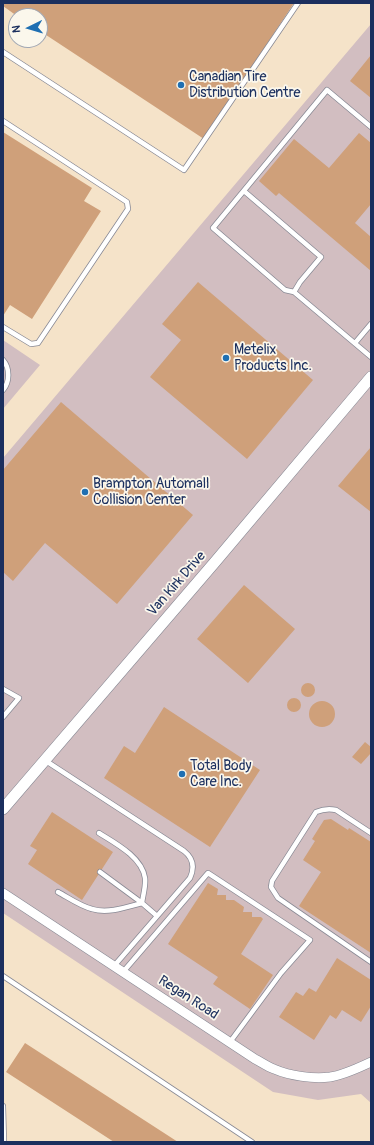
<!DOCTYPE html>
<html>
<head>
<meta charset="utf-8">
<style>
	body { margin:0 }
	#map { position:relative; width:374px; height:1145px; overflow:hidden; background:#f5e3c9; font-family:Pangolin,sans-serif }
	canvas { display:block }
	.frame { position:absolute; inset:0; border:4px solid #1b2f5e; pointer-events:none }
	.north { position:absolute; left:8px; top:8px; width:40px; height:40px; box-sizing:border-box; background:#fbf7ec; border:1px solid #a1a7b3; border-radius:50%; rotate:265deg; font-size:11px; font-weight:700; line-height:16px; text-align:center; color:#1b2f5e }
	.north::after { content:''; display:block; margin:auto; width:14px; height:18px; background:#1f6fb2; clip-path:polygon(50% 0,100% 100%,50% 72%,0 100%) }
</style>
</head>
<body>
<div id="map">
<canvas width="374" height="1145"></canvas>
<div class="frame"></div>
<div class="north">N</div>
</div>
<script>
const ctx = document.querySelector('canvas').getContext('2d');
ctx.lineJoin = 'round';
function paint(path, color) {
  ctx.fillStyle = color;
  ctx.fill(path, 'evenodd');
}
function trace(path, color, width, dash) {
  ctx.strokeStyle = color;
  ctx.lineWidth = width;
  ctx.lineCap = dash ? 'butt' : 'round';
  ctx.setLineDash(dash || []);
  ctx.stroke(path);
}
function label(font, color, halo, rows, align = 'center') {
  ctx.font = font + ' Pangolin,sans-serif';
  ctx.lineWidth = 3.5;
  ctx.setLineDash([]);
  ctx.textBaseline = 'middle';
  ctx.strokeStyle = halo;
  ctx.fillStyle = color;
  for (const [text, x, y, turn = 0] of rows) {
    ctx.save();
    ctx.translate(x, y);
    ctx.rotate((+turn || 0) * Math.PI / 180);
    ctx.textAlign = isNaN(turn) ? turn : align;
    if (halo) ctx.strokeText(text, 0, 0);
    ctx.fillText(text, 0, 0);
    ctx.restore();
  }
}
paint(new Path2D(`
	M371,24V1103L361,1094L318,1100L273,1092L3,913V458Z
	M3,340L40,365L3,409Z`), '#d2bec1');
paint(new Path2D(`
	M3,3H294L204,139L40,31V16H17L3,6Z
	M371,55V98L350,81Z
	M3,132L92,188L84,201L101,211L32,319L10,305L3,316Z
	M359,133L371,143V204L355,223L371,237V271L279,193L276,196L259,181L294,139L329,168Z
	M198,282L313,380L247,459L150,377L181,340L162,324Z
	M61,402L193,515L117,604L45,543L13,581L3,572V470Z
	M371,447V512L338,486Z
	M244,585L295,629L248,683L197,639Z
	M301 690a7 7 0 1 1 14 0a7 7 0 1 1-14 0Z
	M287 705a7 7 0 1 1 14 0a7 7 0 1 1-14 0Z
	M309 714a13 13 0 1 1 26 0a13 13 0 1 1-26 0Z
	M164,707L260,770L210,847L104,778L124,746L135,753Z
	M365,742L371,747V753L361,764L352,757Z
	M52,812L113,852L82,900L28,864L37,850L30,846Z
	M331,819L348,830L349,828L371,842V953L299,906L321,872L303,860L315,841L312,839L324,820Z
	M208,883L218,889L217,895H226V900H234L244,907L243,912H252V917H261L263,919L241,954L273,975L250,1009L213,984L218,977L168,944Z
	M337,958L371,980V1006L361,1022L342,1010L336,1019L330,1015L314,1040L279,1017L296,992L303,996L309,988L316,992Z
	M25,1043L178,1142H114L6,1072Z`), '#cfa07a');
const service = new Path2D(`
	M3,52L184,170L298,3
	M3,121L127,202L128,209L38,343L31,344L3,327
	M371,127L327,90L213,228L285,290L294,292L371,357
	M244,191L321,257L300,282L294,292
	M355,343L371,324
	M3,360C10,368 10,382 3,390
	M3,689L19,698L3,717
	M46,761L184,851C193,858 195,867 190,878L114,966
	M371,833L336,810C328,808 323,809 316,812L272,881L271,887L278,898L371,962
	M100,872L142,903L157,916
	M58,892C69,898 80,906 92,909C108,914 127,907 142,903C143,895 146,886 145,878C142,857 115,843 99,833
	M123,972L208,873L310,940L281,973L230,1042
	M3,976L252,1142
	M3,1106L4,1142`);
const minor = new Path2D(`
	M3,893L255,1059C261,1062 268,1067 274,1069C290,1076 313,1079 330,1077C344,1075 358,1068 371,1062`);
const tertiary = new Path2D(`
	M3,809L215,562L371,377`);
trace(service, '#888994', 6);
trace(minor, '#888994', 10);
trace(tertiary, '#888994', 12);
trace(service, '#fff', 4.5);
trace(minor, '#fff', 9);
trace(tertiary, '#fff', 11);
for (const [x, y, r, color] of [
	[181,85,4,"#1f6fb2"],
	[226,358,4,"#1f6fb2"],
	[85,492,4,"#1f6fb2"],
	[182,774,4,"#1f6fb2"]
]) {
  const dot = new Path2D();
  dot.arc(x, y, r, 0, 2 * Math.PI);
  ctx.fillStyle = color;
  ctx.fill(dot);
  trace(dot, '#fbf7ec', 1.5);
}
label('14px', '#1b2f5e', '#fbf7ec', [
	["Canadian Tire",189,77],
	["Distribution Centre",189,93],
	["Metelix",234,350],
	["Products Inc.",234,366],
	["Brampton Automall",93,484],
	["Collision Center",93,500],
	["Total Body",190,766],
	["Care Inc.",190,782]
], 'left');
label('14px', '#1b2f5e', '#fbf7ec', [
	["Van Kirk Drive",177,584,-49],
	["Regan Road",188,998,33]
]);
</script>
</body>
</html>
